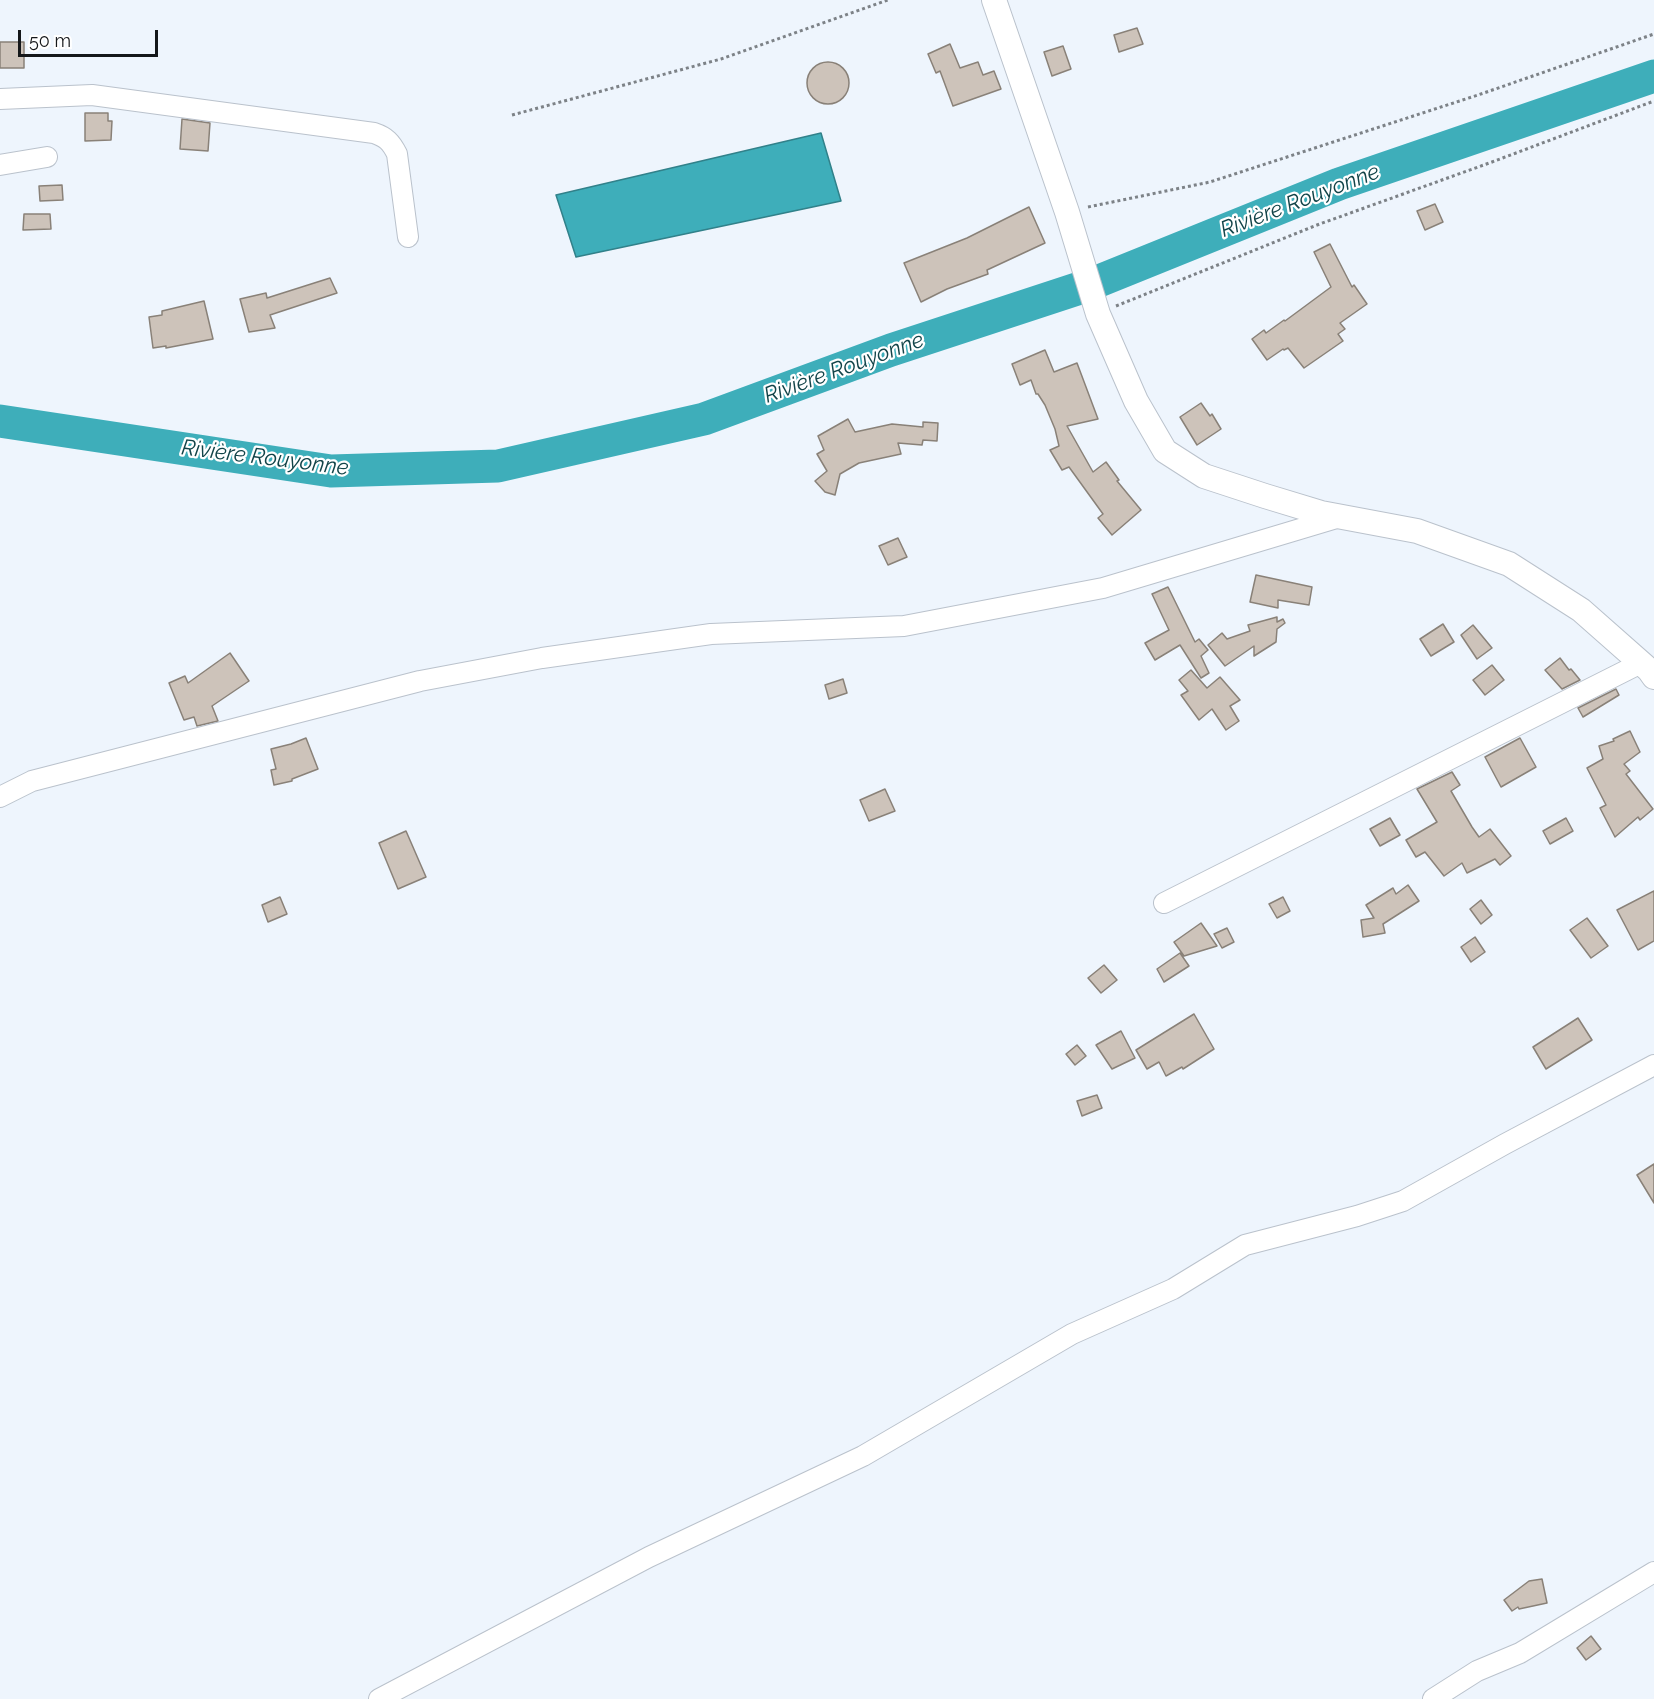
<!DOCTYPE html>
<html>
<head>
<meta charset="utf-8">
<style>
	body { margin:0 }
	#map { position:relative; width:1654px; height:1699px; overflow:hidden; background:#eef5fd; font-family:Raleway,sans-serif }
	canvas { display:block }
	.scale { position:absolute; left:18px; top:30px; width:140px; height:27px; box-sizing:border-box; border:3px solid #14171a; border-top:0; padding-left:8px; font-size:18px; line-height:21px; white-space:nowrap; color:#14171a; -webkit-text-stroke:4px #fff; paint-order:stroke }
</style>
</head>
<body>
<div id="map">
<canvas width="1654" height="1699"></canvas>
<div class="scale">50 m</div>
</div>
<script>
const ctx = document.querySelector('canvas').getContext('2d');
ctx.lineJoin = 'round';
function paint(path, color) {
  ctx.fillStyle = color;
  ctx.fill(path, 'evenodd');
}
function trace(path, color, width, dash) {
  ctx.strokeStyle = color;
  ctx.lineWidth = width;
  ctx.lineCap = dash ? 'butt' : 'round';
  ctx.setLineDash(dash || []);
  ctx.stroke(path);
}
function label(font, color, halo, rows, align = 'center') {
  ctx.font = font + ' Raleway,sans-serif';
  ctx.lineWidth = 4.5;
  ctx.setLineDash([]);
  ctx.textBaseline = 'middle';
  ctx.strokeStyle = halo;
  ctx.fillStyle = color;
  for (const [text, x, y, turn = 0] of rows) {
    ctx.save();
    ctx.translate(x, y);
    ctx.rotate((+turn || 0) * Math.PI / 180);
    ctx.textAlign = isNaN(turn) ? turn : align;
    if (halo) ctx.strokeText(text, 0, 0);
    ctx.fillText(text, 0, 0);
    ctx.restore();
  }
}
const water = new Path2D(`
	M821,133L841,201L576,257L556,195Z`);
paint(water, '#3eaeba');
trace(water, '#31818a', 1.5);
trace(new Path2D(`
	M0,421L331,471L498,466L704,419L891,350L1089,285L1339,184L1654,76`), '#3eaeba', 33);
const building = new Path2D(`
	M1137,28L1143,44L1119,52L1114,35Z
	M0,42H24V68H0Z
	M950,44L960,68L978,62L983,75L994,71L1001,89L953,106L940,71L936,73L928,54Z
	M1063,46L1071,69L1052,76L1044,52Z
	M807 83a21 21 0 1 1 42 0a21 21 0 1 1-42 0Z
	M85,113H108V121H112L111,140L85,141Z
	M182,119L210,123L208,151L180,149Z
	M62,185L63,200L40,201L39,186Z
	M1435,204L1443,222L1425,230L1417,211Z
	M1029,207L1045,243L987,270L988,274L947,289L921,302L904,263L967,238Z
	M24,214H50L51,229L23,230Z
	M1330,244L1352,287L1354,285L1367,304L1340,323L1345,329L1338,334L1343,341L1304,368L1288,348L1284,350L1283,349L1267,360L1252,339L1264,330L1266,333L1284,320L1285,321L1331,287L1314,252Z
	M330,278L337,293L270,315L275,328L249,332L240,299L266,293L267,298Z
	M204,301L213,339L166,348V346L153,348L149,317L162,315V311Z
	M1045,350L1054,372L1077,363L1098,419L1067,426L1093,472L1106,462L1119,480L1117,481L1141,510L1112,535L1098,518L1103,514L1069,467L1062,470L1050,450L1059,446L1055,429L1045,405L1038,394H1036L1031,380L1020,385L1012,364Z
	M1201,403L1210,416L1212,414L1221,429L1197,445L1180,417Z
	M848,419L855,432L892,424L923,427V422L938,423L937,441L923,440L922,445L898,443L901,454L859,463L840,474L835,495L825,492L815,481L827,471L817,454L824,450L818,436Z
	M898,538L907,557L888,565L879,546Z
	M1256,575L1312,587L1309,605L1278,600V608L1250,602Z
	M1168,587L1195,642L1199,639L1208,650L1201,656L1209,673L1201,678L1180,645L1155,660L1145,643L1169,630L1152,594Z
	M1277,617V622L1283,619L1285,623L1277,629L1276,642L1254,656V646L1225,666L1208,645L1222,633L1227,639L1250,631L1248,625Z
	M1443,624L1454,642L1431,656L1420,639Z
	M1473,625L1492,648L1477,659L1461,635Z
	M230,653L249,681L212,706L218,721L197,726L194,717L184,720L169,683L185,676L188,683Z
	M1560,658L1569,670L1571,669L1580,680L1562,689L1545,670Z
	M1492,665L1504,680L1485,695L1473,680Z
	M1191,670L1207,688L1220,677L1240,700L1230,706L1239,721L1226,730L1212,709L1199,720L1181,695L1188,691L1179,680Z
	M843,679L847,693L829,699L825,685Z
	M1616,689L1619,695L1583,717L1578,708Z
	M1630,731L1640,752L1624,764L1630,771L1626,774L1653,809L1640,820L1638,817L1615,837L1600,808L1606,805L1587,768L1603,759L1599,746L1614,741L1613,739Z
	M306,738L318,769L292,779V781L274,785L271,770L276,769L271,749L291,744Z
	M1520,738L1536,767L1501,787L1485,757Z
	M1452,772L1460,785L1451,791L1472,827L1479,837L1490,829L1511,856L1500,865L1495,859L1467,873L1462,863L1444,876L1425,852L1416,857L1406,840L1437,822L1417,789Z
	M885,789L895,811L869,821L860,800Z
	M1390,818L1400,835L1380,846L1370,829Z
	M1566,818L1573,831L1550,844L1543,831Z
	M406,831L426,877L398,889L379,843Z
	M1408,885L1419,901L1383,924L1385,933L1363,937L1361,920L1374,918L1366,905L1393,888L1396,894Z
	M1654,891V941L1638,950L1617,910Z
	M280,897L287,914L268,922L262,905Z
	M1283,897L1290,911L1277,918L1269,904Z
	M1481,900L1492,915L1481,924L1470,909Z
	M1587,918L1608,946L1591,958L1570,930Z
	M1201,923L1217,946L1184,956L1174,942Z
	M1227,928L1234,942L1222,948L1214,934Z
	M1475,937L1485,952L1471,962L1461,947Z
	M1180,953L1189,966L1164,982L1157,969Z
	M1104,965L1117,980L1101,993L1088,978Z
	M1194,1014L1214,1049L1183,1069L1182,1067L1166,1076L1159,1062L1147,1069L1136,1050Z
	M1578,1018L1592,1040L1546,1069L1533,1047Z
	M1121,1031L1135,1058L1112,1069L1096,1045Z
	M1077,1045L1086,1056L1075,1065L1066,1054Z
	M1097,1095L1102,1108L1082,1116L1077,1101Z
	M1654,1164V1203L1637,1175Z
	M1542,1579L1547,1603L1519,1609L1518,1607L1512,1611L1504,1600L1529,1581Z
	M1591,1636L1601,1649L1586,1660L1577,1648Z`);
paint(building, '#cdc3ba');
trace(building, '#898178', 1.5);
const minor = new Path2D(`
	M0,99L92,95L374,133C386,137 391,142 397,154L408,237
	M0,165L47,157
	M0,797L32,781L420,681L542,658L711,634L904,626L1103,588L1340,517
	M1164,903L1641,663
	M379,1699L649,1557L863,1456L1072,1334L1173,1289L1245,1245L1357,1216L1403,1201L1505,1144L1654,1065
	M1433,1699L1477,1671L1520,1653L1654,1572`);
const major = new Path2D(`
	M994,0L1067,212L1098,314L1136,401L1165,451L1204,476L1265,496L1321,513L1417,531L1509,564L1581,610L1649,670L1654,677`);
trace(minor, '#bac2cc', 22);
trace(major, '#bac2cc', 26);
trace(new Path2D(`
	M512,115L721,59L888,0
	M1088,207L1210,182L1478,95L1654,34
	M1116,306L1317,225L1492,162L1654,101`), '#7d8287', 3, [3, 3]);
trace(minor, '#fff', 20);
trace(major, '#fff', 24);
label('italic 22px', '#124449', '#fff', [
	["Rivière Rouyonne",1300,201,-21],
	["Rivière Rouyonne",844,368,-20],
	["Rivière Rouyonne",265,458,7]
]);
</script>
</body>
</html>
